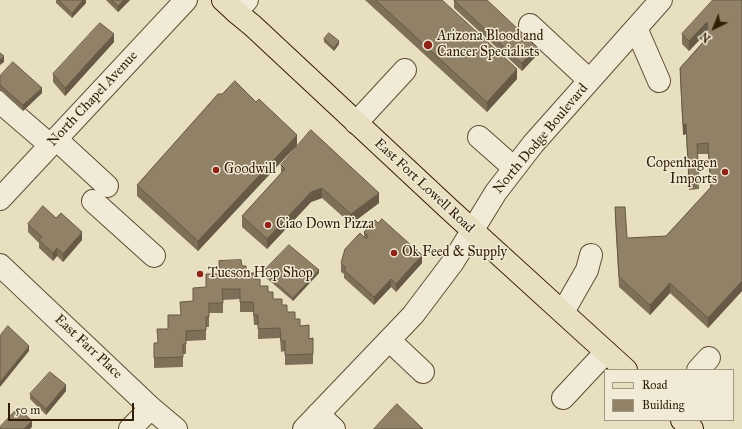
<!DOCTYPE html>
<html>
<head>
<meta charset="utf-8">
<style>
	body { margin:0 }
	#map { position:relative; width:742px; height:429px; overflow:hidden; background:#e8dec0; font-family:"IM FELL Great Primer",serif }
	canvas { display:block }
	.legend { position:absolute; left:604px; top:369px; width:130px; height:52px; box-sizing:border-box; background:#f0ead6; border:1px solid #a49882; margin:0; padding:5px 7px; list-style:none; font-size:12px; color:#321d05 }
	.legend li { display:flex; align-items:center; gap:8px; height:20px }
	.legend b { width:20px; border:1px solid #a49882 }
	.north { position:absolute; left:694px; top:8px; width:40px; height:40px; -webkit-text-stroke:3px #f0ead6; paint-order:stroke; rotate:223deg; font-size:11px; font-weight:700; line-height:16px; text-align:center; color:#321d05 }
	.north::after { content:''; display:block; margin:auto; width:14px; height:18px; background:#321d05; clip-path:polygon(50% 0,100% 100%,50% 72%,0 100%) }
	.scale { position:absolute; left:8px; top:403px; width:126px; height:18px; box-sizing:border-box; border:2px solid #321d05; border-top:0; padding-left:5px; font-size:12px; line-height:14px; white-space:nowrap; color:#321d05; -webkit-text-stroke:3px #f0ead6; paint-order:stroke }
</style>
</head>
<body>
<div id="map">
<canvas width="742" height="429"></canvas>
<ul class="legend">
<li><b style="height:5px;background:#e8dec0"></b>Road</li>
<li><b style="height:11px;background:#918166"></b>Building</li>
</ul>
<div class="north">N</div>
<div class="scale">50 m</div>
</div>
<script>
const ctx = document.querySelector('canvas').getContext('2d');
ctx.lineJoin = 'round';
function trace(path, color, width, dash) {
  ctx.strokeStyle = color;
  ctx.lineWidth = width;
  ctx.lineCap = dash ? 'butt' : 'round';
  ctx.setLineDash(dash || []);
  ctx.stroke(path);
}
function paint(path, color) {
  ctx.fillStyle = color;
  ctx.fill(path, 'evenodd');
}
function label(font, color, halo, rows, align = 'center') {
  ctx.font = font + ' "IM FELL Great Primer",serif';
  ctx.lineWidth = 3;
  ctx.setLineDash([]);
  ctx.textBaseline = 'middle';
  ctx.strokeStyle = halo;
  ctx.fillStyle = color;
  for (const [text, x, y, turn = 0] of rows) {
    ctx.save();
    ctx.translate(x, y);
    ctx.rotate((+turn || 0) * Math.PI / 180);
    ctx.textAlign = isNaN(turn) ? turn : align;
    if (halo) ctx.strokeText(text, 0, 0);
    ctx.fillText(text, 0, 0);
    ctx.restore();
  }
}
const minor = new Path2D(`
	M236,12L247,0
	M530,25L589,80
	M636,28L659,81
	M0,102L50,145
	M356,123L405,70
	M479,137L514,168
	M56,139L107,186
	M0,199L186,0
	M93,201L154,256
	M0,265L151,408L176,429
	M563,312L587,270L591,255
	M389,340L423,372
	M698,370L709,358
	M563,398L606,352
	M318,414L334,429
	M130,429L151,408
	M304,429L413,315L453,262L496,192L533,144L661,0`);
const major = new Path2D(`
	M223,0L236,12L253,26L448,208L626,370
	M682,420L692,429`);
trace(minor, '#604d34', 24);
trace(major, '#321d05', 24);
trace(minor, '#f0ead6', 22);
trace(major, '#e8dec0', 22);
paint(new Path2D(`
	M56,0H86V3L72,18L56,3Z
	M106,0H130L118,12Z
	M365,0H442L517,79L487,112Z
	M454,0L537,55L522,71L454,8Z
	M742,0V291L708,328L670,293L650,315L619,287L615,218V207L627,238L666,236L710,188L708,154H698L699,189L689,190L686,134L683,135L680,78V68L707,37V32L689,51L682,44V34Z
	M324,39L339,44L334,51L324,42Z
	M114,42L65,96L53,82V74Z
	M0,76L42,93L23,111L0,90Z
	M297,145L198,251L137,196V185Z
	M281,165L379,203L351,224L322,198L311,202L267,249L242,227V216L281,173Z
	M28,224L82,240L63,262L57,256L53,261L39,248V243L28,232Z
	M364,232L422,263L396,292L391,287L374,305L344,278V274L341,272V263L364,237Z
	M242,266L246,273L255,279L260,286L268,292L273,299L282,305L287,312L295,319L309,339L313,354V364L285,365V351L281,352L280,338L258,339V325H254L253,312H240V299L223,300V313H209V327H206V340L186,341V354H183V367L154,368V343H157L168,329L219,274Z
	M263,272L319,273L293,301L263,275Z
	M66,391L46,415L30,399V394Z`), '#7d6f58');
paint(new Path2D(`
	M83,0H86V3L72,18V13Z
	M124,0H130L118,12V6Z
	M707,22V32L689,51V41Z
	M114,34V42L65,96V88Z
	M339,41V44L334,51V48Z
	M537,47V55L522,71V63Z
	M4,56V62L0,65V60Z
	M517,69V79L487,112V102Z
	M42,88V93L23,111V105Z
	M686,124V134L683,135V125Z
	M297,135V145L198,251V241Z
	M322,188V198L311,202L267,249V239L311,192Z
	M379,193V203L351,224V214Z
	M82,232V240L63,262V254Z
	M57,248V256L53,261V253Z
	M422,255V263L396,292V284Z
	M319,270V273L293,301V298Z
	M391,279V287L374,305V297Z
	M742,281V291L708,328V318Z
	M670,283V293L650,315V305Z
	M29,346V351L0,387V382Z
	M66,385V391L46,415V409Z
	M32,421V427L30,429H24Z`), '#665a47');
const building = new Path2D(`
	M59,0H83L72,13Z
	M112,0H124L118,6Z
	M376,0H442L517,69L487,102Z
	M454,0H487L537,47L522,63Z
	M713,0H742V281L708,318L670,283L650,305L619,277L615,207H625L627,238L666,236L711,187L708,143L697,144L699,179L689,180L686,124L683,125L680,68L709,36L707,22L689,41L682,34Z
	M100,23L114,34L65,88L53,74Z
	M329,33L339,41L334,48L324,39Z
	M0,53L4,56L0,60Z
	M13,62L42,88L23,105L0,85V76Z
	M235,81L256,102L259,99L297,135L198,241L137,185L218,94H222Z
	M311,130L379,193L351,214L322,188L311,192L267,239L242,216L285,169L281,165Z
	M43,206L56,218L61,213L82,232L63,254L57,248L53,253L39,240L42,237L28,224Z
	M382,219L422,255L396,284L391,279L374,297L344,270L346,268L341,263L345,249L360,233L366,239L368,236L364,232L375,220L378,223Z
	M289,245L319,270L293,298L263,272Z
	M241,260L242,266H246V273H255V279H260V286H268V292H273V299H282V305H287V312H295V319H300V326L309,325V339L313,338V354L285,355V341H281L280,328L258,329V315H254L253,302H240V289H222L223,303H209V317H206V330L186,331V344H183V357L154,358V343H158L157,329H168V315H181L180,302L193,301V288L206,287V274H219V261Z
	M8,326L29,346L0,382V336Z
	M50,372L66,385L46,409L30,394Z
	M397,404L423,429H374Z
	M18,408L32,421L24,429H0V427Z`);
paint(building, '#918166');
trace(building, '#665a47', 1);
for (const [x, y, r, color] of [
	[428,45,5,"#8f2418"],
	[216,170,4,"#8f2418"],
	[725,172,4,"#8f2418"],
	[268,225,4,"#8f2418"],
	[394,253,4,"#8f2418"],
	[200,274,4,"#8f2418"]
]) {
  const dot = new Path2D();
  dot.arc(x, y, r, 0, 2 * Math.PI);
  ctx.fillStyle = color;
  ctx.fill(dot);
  trace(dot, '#f0ead6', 1.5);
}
label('14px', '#321d05', '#f0ead6', [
	["Arizona Blood and",437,37],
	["Cancer Specialists",437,53],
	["Copenhagen",717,164,"right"],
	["Imports",717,180,"right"],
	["Goodwill",224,170],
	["Ciao Down Pizza",276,225],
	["Ok Feed & Supply",402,253],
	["Tucson Hop Shop",208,274]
], 'left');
label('14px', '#321d05', '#f0ead6', [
	["North Chapel Avenue",93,99,-47],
	["North Dodge Boulevard",541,139,-50],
	["East Fort Lowell Road",424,186,43],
	["East Farr Place",88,347,43]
]);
</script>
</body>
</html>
